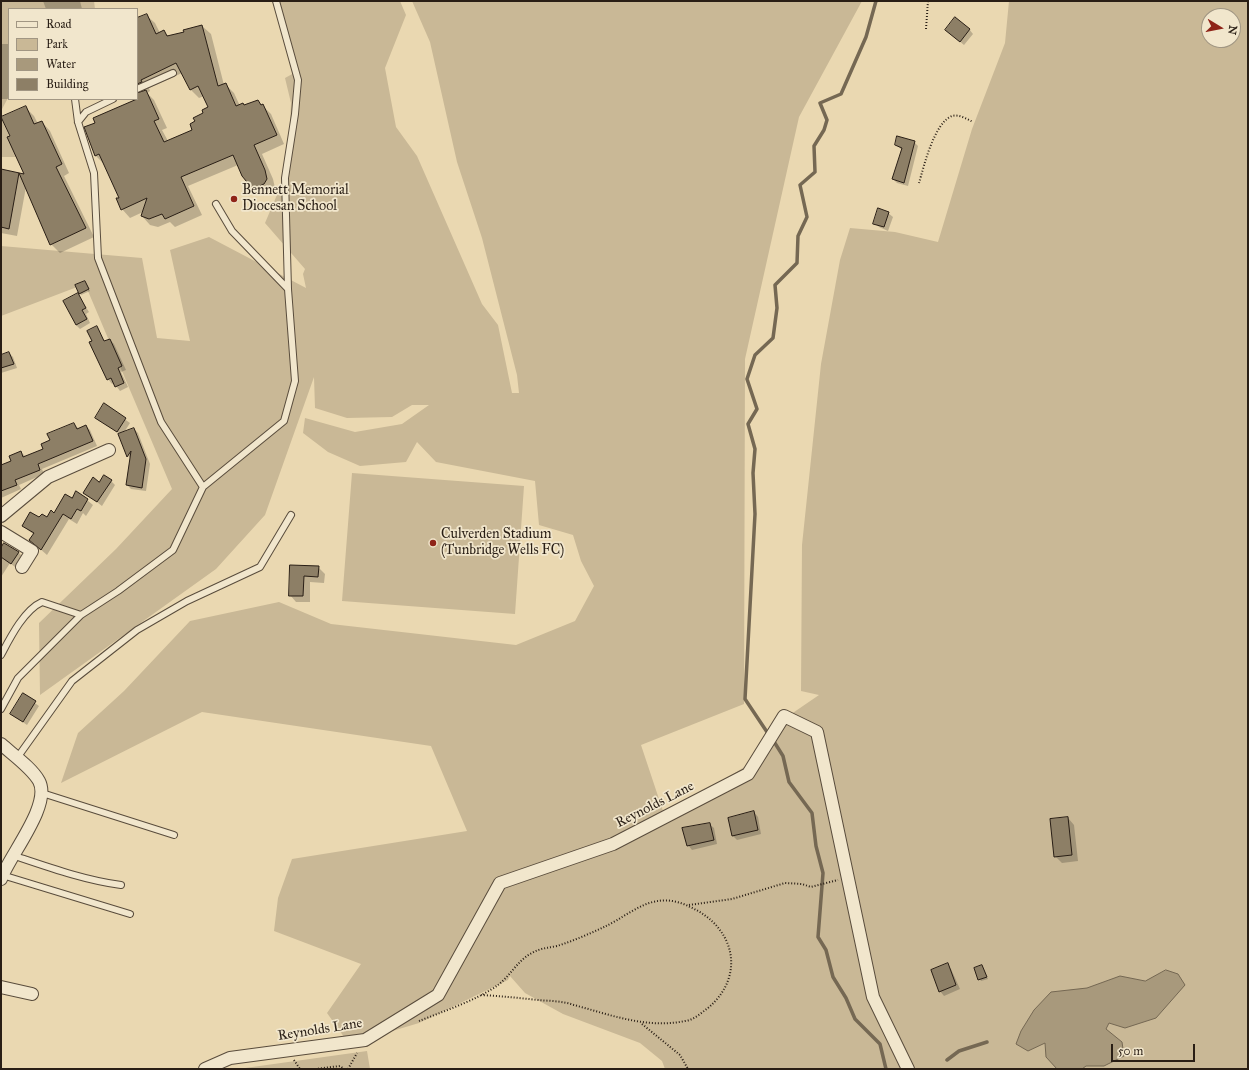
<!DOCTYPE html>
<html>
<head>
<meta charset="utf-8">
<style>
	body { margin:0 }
	#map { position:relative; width:1249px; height:1070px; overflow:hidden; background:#ead8b1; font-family:"IM FELL Great Primer",serif }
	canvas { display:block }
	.frame { position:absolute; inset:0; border:2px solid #291e15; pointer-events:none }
	.legend { position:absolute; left:8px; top:8px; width:130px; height:92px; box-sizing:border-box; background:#f1e6cc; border:1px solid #a19683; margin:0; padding:5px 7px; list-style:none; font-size:12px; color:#291e15 }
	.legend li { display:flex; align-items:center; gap:8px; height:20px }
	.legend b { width:20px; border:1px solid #a19683 }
	.north { position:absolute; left:1201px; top:8px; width:40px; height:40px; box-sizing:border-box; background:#f1e6cc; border:1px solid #a19683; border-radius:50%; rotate:100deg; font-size:11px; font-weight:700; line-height:16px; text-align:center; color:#291e15 }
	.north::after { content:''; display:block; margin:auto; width:14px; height:18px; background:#8f2418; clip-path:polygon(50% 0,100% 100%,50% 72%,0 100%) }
	.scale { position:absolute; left:1111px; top:1044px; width:84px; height:18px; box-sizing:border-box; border:2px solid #291e15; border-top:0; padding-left:5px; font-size:12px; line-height:14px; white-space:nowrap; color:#291e15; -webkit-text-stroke:3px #f1e6cc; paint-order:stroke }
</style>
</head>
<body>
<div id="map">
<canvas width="1249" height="1070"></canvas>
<div class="frame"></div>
<ul class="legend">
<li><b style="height:5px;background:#f1e6cc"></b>Road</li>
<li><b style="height:11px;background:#c9b896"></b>Park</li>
<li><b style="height:11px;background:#a8997c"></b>Water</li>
<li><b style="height:11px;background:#8d7f66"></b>Building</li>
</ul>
<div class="north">N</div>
<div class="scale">50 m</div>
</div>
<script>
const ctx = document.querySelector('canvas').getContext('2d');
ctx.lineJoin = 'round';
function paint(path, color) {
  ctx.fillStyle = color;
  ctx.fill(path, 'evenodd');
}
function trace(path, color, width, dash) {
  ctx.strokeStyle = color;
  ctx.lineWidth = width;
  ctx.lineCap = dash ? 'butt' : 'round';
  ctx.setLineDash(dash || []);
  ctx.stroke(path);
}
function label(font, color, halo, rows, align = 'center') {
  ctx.font = font + ' "IM FELL Great Primer",serif';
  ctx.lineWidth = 3.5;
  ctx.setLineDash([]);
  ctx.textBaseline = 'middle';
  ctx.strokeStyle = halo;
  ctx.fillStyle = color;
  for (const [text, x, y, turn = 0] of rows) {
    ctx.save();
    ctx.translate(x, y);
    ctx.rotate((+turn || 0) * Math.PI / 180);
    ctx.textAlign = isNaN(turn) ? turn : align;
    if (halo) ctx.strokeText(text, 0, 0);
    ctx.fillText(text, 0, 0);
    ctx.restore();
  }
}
paint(new Path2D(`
	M1,1H94L95,9H9V96L1,111Z
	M275,1H400L406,15L385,68L396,127L417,156L482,304L498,325L512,393H519L517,375L482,238L457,162L430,42L412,1H862L799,117L745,359L744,704L641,745L665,817L757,759L781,721L819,695L801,691L802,545L821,364L840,260L850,228L895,232L938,242L972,129L1005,43L1009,1H1248V1069H665L662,1061L640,1043L563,1014L525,993L510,976L508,980L419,1023L349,1044L327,1013L361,964L274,931L278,898L292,859L467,831L431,746L202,712L61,783L78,733L124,691L190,621L279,602L331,624L516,645L575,621L594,586L581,561L573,535L539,525L535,481L436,462L417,442L406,462L360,466L328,452L303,433L305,418L355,432L402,424L429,405H412L392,417L347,418L315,408L314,377L265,515L216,569L40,695L39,623L116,549L172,489L85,284L1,316V246L142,258L157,338L190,341L170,250L209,237L306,288L303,274L305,269L265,223L288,169L291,103L285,78L296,72ZM1209,16H1233V40H1209Z
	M1,117L18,157H1Z
	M352,473L524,486L515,614L342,601Z
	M367,1051L370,1069H238Z`), '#c9b896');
const water = new Path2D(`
	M1166,970L1178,974L1185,985L1156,1018L1125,1028L1109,1023L1106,1029L1122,1042L1124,1056L1104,1066H1086L1082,1069H1057L1046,1057L1045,1043L1028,1051L1016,1044L1021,1031L1034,1010L1051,992L1087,988L1120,976L1145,981Z`);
paint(water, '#a8997c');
trace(water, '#756853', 1);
paint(new Path2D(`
	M43,1H80L82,9H46Z
	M146,15L155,23L160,33L164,31L169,37L185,33L202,26L211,34L224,85L225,84L234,93L240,106H245L258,101L271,114L284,144L262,154L273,179L275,188L273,192L266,195H260L252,187L238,165L188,186L202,215L175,227L170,222L158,227L150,225L142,216L143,212L130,218L122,209L121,199L104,164L95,155L96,123L137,99V19ZM182,73L191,90L199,98L204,96L209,107L193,130L168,141L162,130L167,128L154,100L147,93L150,91L149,88Z
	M969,29L973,34L964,45L946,30Z
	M1,44H9V99H22H1Z
	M26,108L34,116L38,124L42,122L50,131L69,173L64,176L94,237L60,253L51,244L26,187L17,236L1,233V170L25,175L11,136Z
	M914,142L918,146L908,186L897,183L893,179L902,150L896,145Z
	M888,213L893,217L888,231L879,227L875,223Z
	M86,284L90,291L81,295L80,293Z
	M78,295L89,312L86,314L90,323L80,329L76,325Z
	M97,328L105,342L110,340L114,344L126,370L121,372L128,387L120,391L114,383L112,384L108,379L93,341Z
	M1,353L3,355L9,353L13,357L17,368L1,373Z
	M105,405L130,423L123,434L134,429L138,433L150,464L146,491L131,489L127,485L131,459L128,456L120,434L96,418Z
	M74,424L79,429L86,426L90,430L97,446L42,469L44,474L19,485L21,489L1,498V474L21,452L26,457L44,450L51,441Z
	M111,481L115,485L102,506L84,492L100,483Z
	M72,500H87L93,505L86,516L83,513L77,524L69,519L47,555L30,540L34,535L23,526L40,519L47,518Z
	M1,550L18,552L22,556L15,567L10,563L1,577Z
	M291,566L318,567L325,574L324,583L310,582V602H296L290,595Z
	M24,695L39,706L27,725L11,714Z
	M754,812L758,817L761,834L737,840L733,836Z
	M1068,818L1074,825L1078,861L1062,863L1055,856Z
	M709,824L714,828L717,844L692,850L688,845Z
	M947,965L951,969L960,989L944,996L940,991L932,971Z
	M982,966L988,979L981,981L975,968Z`), '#0003');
trace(new Path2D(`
	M769,735L745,699L755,514L753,473L755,449L748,424L757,409L747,379L755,355L773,338L777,308L775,285L797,263L798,236L807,217L800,185L815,172L814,146L824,130L827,120L820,103L841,94L866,37L876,1
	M773,740L783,756L789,782L812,813L816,846L823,873L818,937L826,950L833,977L846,998L855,1019L880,1044L886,1069
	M947,1060L959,1051L987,1042`), '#756853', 3.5);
const building = new Path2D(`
	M147,14L156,34L164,30L167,36L184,32L183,30L202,25L218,86L226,83L236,106L243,103L244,105L258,100L261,105L263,104L277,135L254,145L265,170L267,179L264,184L257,187H251L242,176L233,155L181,177L194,206L165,219L162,214L149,219L141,216L147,198L121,210L116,198H119L99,154L95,156L84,127L95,123L93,118L137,99V93L146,90L159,119L154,121L164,142L192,130L190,124L195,121L193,118L203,113L202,110L208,107L198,86L190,90L176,63L141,80L142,82L137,84V18Z
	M955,17L970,29L960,42L945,30Z
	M26,106L34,124L42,121L62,164L56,167L86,228L50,245L19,173L9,229L1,227V169L24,174L7,137L10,136L1,117Z
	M897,136L915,141L904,183L892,179L902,148L895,145Z
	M878,208L889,212L884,227L873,224Z
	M85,281L89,289L79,294L75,285Z
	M78,293L86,308L82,310L87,319L76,325L63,301Z
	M97,326L104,341L110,339L122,366L118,368L124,383L115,387L111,378L107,380L89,342L92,341L87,331Z
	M9,352L14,364L1,368V355Z
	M104,403L126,418L117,432L95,418Z
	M74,423L77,429L86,425L93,441L38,464L40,470L15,480L17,485L1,491V465L11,461L9,456L21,451L23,457L43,449L41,444L50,440L47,434Z
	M134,428L146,459L142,488L126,485L131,451L127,457L118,434Z
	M104,475L112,480L97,502L83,493L93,477L99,482Z
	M76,491L88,499L81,511L77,509L71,519L63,514L41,550L29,540L34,533L22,526L30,512L39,517L42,514L47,517L51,510L54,513L65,494L72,498Z
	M4,543L19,552L11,564L1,557V548Z
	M290,565L319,566L318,577L304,576L303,596H289Z
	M23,693L36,701L23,722L10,714Z
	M754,811L758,830L732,836L728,818Z
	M1068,817L1072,855L1054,857L1050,819Z
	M710,823L714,840L687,846L682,828Z
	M948,963L956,985L939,992L931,970Z
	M982,965L987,977L978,980L974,968Z`);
paint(building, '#8d7f66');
trace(building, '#291e15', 1);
const lane = new Path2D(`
	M276,1L298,80L295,114L285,178L288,289
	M137,89L173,73
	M78,122L86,112L113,99
	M203,487L284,421L295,381L288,289L232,231L216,204
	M1,655C10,638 24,610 42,602L81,615
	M1,709L18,678L81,615L118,591L173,550L203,487L161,422L98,258L94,173L78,122L75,99
	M17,758L72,681L137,630L187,601L260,567L291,515
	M42,793L174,835
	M12,855C48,867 84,880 121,885
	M2,875L130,914`);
const street = new Path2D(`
	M1,516L48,477L109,450
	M1,532L32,551L22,567
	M1,744C12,754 32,768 39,781C52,805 9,856 1,879
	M1,987L32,994
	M205,1069L230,1058L365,1040L438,995L500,883L613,844L748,774L784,716L817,732L873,997L908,1069`);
trace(lane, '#594c3c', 8);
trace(street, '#594c3c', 14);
trace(new Path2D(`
	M926,29L928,1
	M919,183C924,166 934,123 952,116C959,114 967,119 973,122
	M689,905L732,899L785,883L802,884L811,887L838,880
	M419,1021C442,1012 479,999 498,985C510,976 518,960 532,953C540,948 548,948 557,946C573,941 589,934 604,927C620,920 640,903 658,901C668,899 681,902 690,907C734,926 747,975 708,1008C701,1013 694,1020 685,1021C647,1029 611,1015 574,1005C563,1001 550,1001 538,1000C519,998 501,996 481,995
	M642,1024L680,1055L688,1069
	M294,1060L300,1069
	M315,1069L340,1066L344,1069
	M348,1069L357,1053`), '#291e15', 2, [1, 2]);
trace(lane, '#f1e6cc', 6);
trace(street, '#f1e6cc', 12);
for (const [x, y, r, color] of [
	[234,199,4,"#8f2418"],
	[433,543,4,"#8f2418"]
]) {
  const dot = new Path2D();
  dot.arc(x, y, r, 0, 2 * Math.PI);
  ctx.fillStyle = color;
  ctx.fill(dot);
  trace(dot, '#f1e6cc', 1.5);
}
label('14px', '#291e15', '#f1e6cc', [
	["Bennett Memorial",242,191],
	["Diocesan School",242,207],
	["Culverden Stadium",441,535],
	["(Tunbridge Wells FC)",441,551]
], 'left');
label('14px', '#291e15', '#f1e6cc', [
	["Reynolds Lane",655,805,-27],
	["Reynolds Lane",320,1030,-9]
]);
</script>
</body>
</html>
